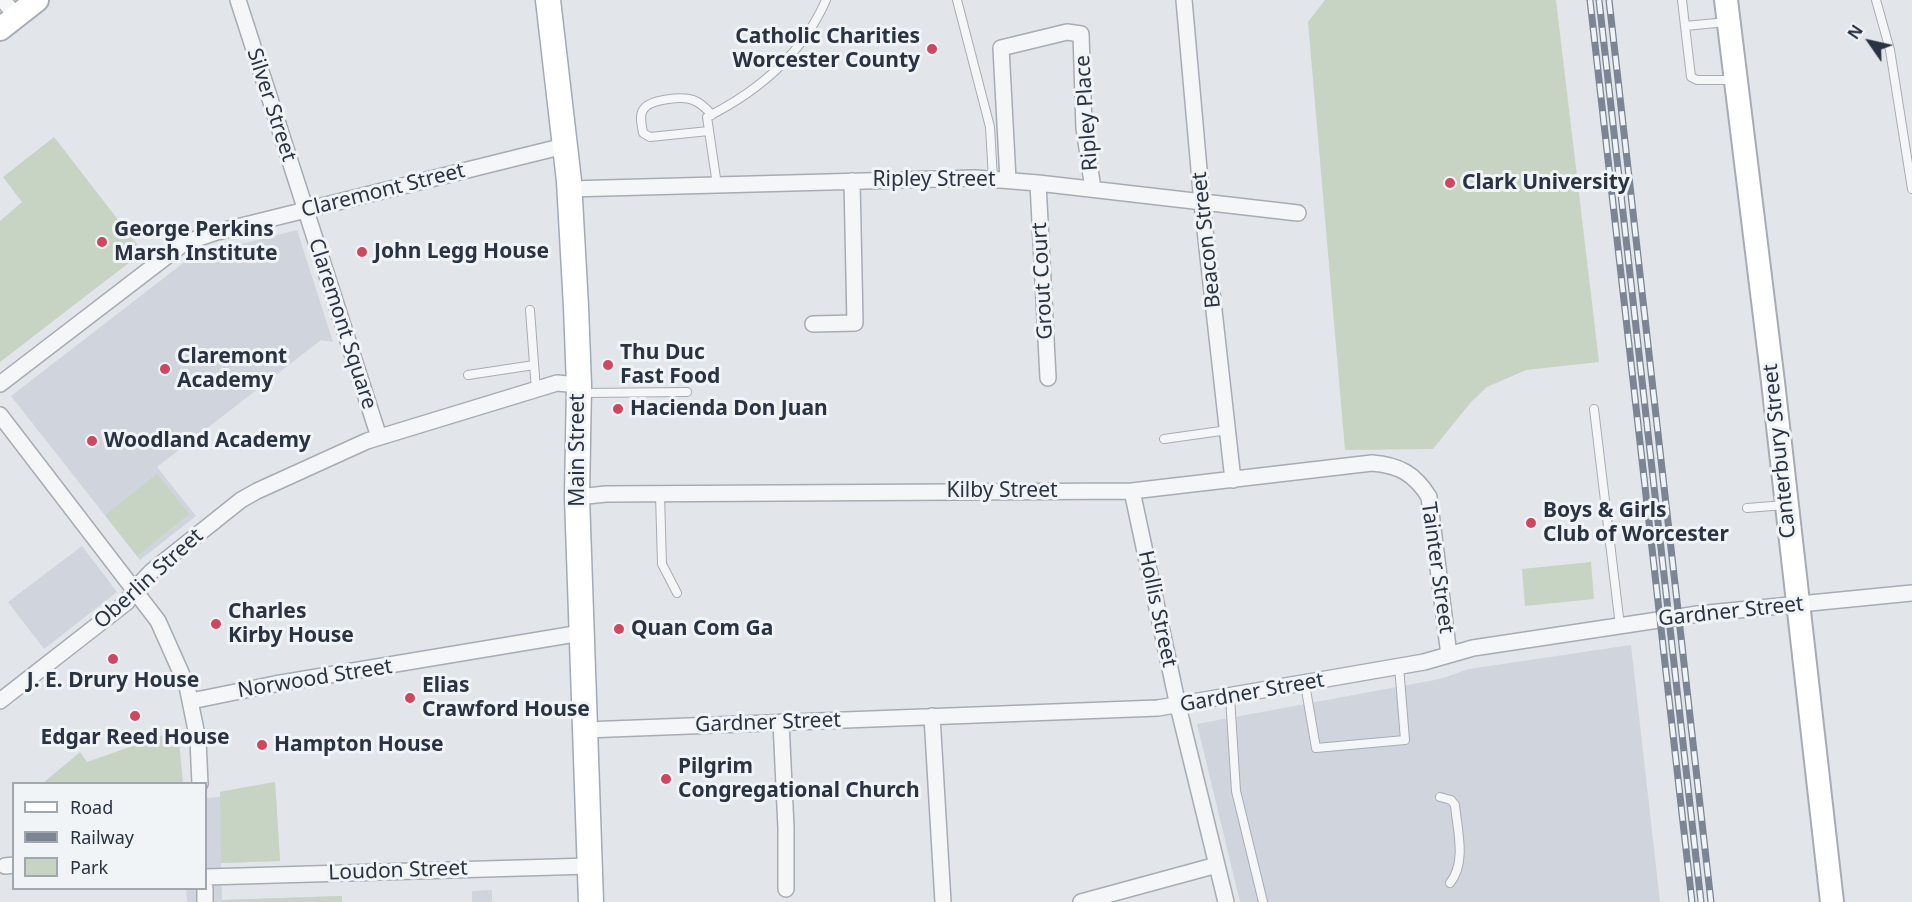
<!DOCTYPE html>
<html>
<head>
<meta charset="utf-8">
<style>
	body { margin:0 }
	#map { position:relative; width:1912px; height:902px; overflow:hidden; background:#e2e5ea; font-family:"Noto Sans",sans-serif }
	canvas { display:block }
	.legend { position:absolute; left:12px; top:782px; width:195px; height:108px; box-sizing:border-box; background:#f1f4f7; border:2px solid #a1a7af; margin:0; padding:8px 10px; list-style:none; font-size:18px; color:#2a3342 }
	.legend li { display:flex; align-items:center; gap:12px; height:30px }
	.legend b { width:30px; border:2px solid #a1a7af }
	.north { position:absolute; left:1840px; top:12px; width:60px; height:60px; -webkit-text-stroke:4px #f1f4f7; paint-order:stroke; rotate:304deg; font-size:16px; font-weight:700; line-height:24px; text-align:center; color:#2a3342 }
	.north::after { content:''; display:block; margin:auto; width:21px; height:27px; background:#2a3342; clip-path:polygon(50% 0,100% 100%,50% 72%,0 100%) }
</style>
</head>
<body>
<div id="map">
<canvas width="1912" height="902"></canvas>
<ul class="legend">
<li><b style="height:8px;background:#fff"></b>Road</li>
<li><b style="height:8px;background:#7b8594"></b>Railway</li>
<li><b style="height:16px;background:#c7d4c3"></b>Park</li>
</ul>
<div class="north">N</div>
</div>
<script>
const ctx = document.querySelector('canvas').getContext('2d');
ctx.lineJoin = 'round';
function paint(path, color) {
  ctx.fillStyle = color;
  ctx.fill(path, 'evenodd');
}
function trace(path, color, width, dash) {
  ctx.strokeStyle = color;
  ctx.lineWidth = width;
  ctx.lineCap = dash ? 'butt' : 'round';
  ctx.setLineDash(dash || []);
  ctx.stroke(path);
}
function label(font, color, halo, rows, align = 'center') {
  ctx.font = font + ' "Noto Sans",sans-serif';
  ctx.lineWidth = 6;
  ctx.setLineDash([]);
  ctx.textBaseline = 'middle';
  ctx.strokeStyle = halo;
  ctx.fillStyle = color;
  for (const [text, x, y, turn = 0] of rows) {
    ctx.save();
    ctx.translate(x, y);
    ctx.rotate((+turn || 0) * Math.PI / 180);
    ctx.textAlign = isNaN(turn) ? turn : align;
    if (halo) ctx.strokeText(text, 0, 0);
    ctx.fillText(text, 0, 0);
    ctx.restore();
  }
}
paint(new Path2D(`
	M297,230L333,342L321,340L157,467L196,516L140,560L11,396L191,257Z
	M82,546L117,592L44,649L8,602Z
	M1631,645L1660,902H1240L1197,724L1440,679L1469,669Z
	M275,782L280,861L221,863L222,900L342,896V902H187L186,889L206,888V798L220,797V792Z
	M492,890V902H472V891Z`), '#d0d4dc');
paint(new Path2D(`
	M1325,0H1556L1599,362L1526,370L1487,387L1471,402L1433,449L1345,450L1308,22Z
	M54,137L143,252L0,362V221L22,202L3,177Z
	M157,474L189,514L137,556L105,515Z
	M1591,562L1594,599L1525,606L1522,569Z
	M178,730L183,783H43L80,752L87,762Z
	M275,782L280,861L221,863L220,792Z
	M342,896V902H222V900Z`), '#c7d4c3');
const lane = new Path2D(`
	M957,0L990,127L993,179
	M1682,0L1685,26L1727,22
	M1876,0L1890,50L1912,189
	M1685,26L1691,77L1697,80H1734
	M709,131L650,137L643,133C642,126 639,116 643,110C649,99 683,96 693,100C701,103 706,108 712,115
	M717,185L707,117C759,91 802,55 826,0
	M530,310L536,390
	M468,375L534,365
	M583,393L687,392
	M1594,409L1620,626
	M1164,439L1228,430
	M660,495L662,564L677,593
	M1747,508L1785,505
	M1305,684L1316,748L1405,740L1399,666
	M1230,697L1236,791L1263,902
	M1440,797L1451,800L1455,805C1457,829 1467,862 1450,883`);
const street = new Path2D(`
	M3,0L16,16
	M238,0L379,437
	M1184,0L1202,203L1233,480
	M1008,180L1001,48L1067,32L1081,34L1084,128L1093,189
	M1038,183L1048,378
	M569,189L975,178L1038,183L1298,213
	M813,324L855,323L852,181
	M0,384L184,243L217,232L564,146
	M0,415L158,621L187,686L198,740L200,784
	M1132,491L1178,706L1226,902
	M577,497L606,494L1132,491L1372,463C1399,465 1415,474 1429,497L1449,655
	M0,701L127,602L134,590L152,571L241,500L257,491L367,441L557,383L579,385
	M191,701L275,684L581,633
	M932,716L943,902
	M781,722L786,828V889
	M585,730L1158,708L1424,662L1473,648L1698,614L1912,593
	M5,866L14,865
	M206,877L590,866
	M205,888V902
	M1081,902L1217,865`);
const secondary = new Path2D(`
	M1726,0L1773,382L1832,902
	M0,29L37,0`);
const primary = new Path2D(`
	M548,0L569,181L576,307L579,385L577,497L591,902`);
trace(lane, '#a7acb4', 10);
trace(street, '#a7acb4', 18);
trace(secondary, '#a7acb4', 26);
trace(primary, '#a1aab6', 27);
trace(lane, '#f5f6f8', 8);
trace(street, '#f5f6f8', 15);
trace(secondary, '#fff', 22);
trace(primary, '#fff', 24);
const rail = new Path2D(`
	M1590,0L1692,902
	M1599,0L1701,902
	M1609,0L1711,902`);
trace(rail, '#7b8594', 7);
trace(rail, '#f1f4f7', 4.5, [14]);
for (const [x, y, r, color] of [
	[932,49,6,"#ce475e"],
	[1450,183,6,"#ce475e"],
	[102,242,6,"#ce475e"],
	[362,252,6,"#ce475e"],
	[608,365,6,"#ce475e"],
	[165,369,6,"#ce475e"],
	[618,409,6,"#ce475e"],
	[92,441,6,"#ce475e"],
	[1531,523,6,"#ce475e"],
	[216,624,6,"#ce475e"],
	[619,629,6,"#ce475e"],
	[113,659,6,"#ce475e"],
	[410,698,6,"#ce475e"],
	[135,716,6,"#ce475e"],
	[262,745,6,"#ce475e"],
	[666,779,6,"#ce475e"]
]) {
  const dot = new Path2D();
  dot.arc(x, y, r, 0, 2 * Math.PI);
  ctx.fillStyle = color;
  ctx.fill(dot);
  trace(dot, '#f1f4f7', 2);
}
label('bold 21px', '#2a3342', '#f1f4f7', [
	["Catholic Charities",920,37,"right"],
	["Worcester County",920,61,"right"],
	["Clark University",1462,183],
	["George Perkins",114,230],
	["Marsh Institute",114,254],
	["John Legg House",374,252],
	["Thu Duc",620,353],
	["Fast Food",620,377],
	["Claremont",177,357],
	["Academy",177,381],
	["Hacienda Don Juan",630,409],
	["Woodland Academy",104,441],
	["Boys & Girls",1543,511],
	["Club of Worcester",1543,535],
	["Charles",228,612],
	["Kirby House",228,636],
	["Quan Com Ga",631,629],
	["J. E. Drury House",113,681,"center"],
	["Elias",422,686],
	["Crawford House",422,710],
	["Edgar Reed House",135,738,"center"],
	["Hampton House",274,745],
	["Pilgrim",678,767],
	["Congregational Church",678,791]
], 'left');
label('21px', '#2a3342', '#f1f4f7', [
	["Silver Street",271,105,72],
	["Ripley Place",1087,113,-94],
	["Ripley Street",934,180],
	["Claremont Street",383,191,-14],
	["Beacon Street",1207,240,-96],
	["Grout Court",1043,281,-93],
	["Claremont Square",342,324,72],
	["Main Street",578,450,-90],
	["Canterbury Street",1780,451,-96],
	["Kilby Street",1002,491],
	["Tainter Street",1437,568,82],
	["Oberlin Street",149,579,-42],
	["Hollis Street",1157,609,78],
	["Gardner Street",1731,612,-6],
	["Norwood Street",315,679,-9],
	["Gardner Street",1252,693,-10],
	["Gardner Street",768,723,-2],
	["Loudon Street",398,871,-2]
]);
</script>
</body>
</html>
